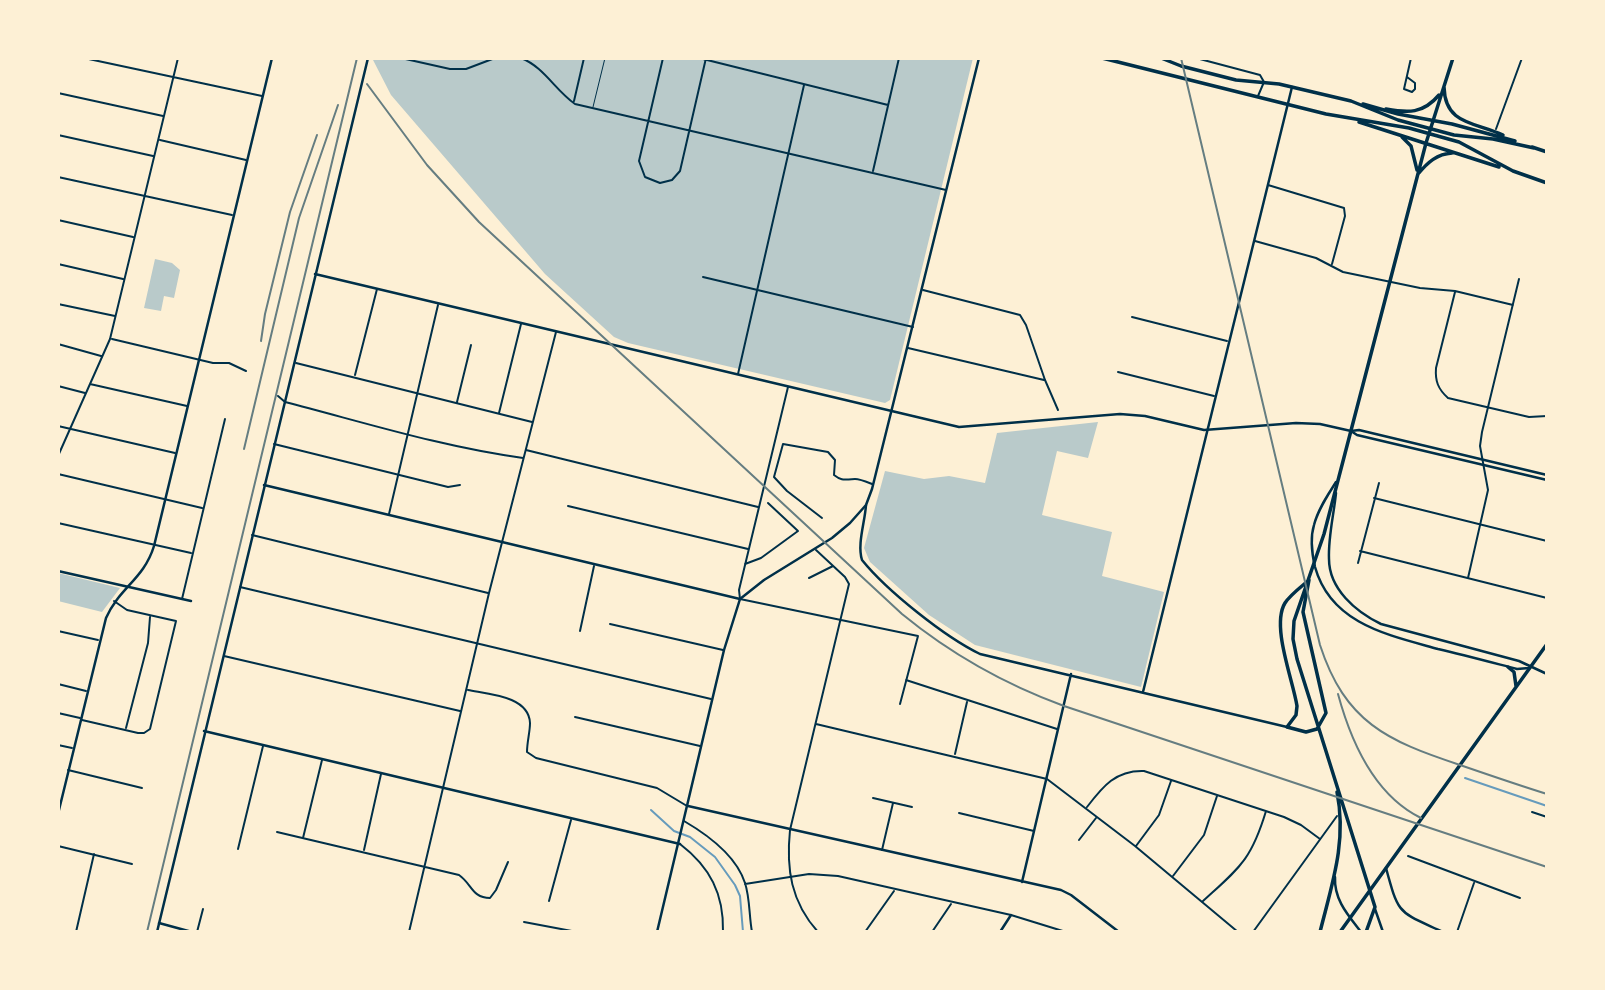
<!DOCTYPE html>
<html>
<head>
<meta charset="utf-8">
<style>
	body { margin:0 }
	#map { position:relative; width:1605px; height:990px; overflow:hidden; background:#fdf0d5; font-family:Roboto,sans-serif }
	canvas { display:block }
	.frame { position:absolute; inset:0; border:60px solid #fdf0d5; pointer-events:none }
</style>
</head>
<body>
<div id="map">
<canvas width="1605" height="990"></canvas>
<div class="frame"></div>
</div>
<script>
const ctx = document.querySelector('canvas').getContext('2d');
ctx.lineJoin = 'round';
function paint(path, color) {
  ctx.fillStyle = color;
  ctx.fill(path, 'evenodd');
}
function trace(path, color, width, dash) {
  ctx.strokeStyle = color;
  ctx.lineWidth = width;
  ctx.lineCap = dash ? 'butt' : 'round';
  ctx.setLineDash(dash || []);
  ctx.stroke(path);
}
paint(new Path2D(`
	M372,58H973L890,400L885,403L628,343L614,337L545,274L391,95Z
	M155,259L172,263L180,270L174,298L164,296L161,311L144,308Z
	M1098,422L1088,458L1057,451L1042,515L1112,532L1102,576L1164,592L1141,687L975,645L929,615L870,562L864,548L885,471L924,479L949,476L985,483L997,433Z
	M58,573L120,588L102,612L58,601Z`), '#b9caca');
trace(new Path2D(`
	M1465,778L1547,806
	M651,810L674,831L690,837L715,857L735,885L740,896L743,932`), '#669bbc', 2);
trace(new Path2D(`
	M593,107L605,58`), '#003049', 1);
trace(new Path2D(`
	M84,58L262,96
	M401,58L450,69H466L495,58
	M521,58C544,67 555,90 575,104L946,190
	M663,58L639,161L645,177L660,183L672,180L680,171L706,58
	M699,58L888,105
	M1196,58L1260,75L1264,82L1258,96
	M1542,58L1547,59
	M1407,77L1415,83V89L1412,92L1404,89L1411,58
	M58,93L163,116
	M574,101L584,58
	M1496,129L1522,58
	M58,135L153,156
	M160,140L246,160
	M873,171L899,58
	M58,177L232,215
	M1268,185L1344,208L1345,216L1332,264
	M58,220L133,237
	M1255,241L1316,258L1343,272L1420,288L1455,291L1513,305
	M58,264L123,279
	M703,277L913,327
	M923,290L1020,315L1026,325L1045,380L1058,410
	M1455,292L1436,368C1435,381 1438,389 1448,398L1529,417L1547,416
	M58,304L115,316
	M1132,317L1227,341
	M112,339L213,363H229L246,371
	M58,344L101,356
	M908,348L1044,380
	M296,363L532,422
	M1118,372L1214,396
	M738,374L804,85
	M355,375L377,289
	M90,384L187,406
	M58,386L85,393
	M788,387L739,590L740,599L918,636L900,704
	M278,396L285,402C363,422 442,447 523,458
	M457,402L471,345
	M499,413L521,324
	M58,426L175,453
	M274,444L448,487L460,485
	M526,450L758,507
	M58,456L110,339L178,58
	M58,474L202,508
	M1374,498L1547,541
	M568,506L748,549
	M389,514L438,305
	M822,518L787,491L774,477L783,444L828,452L835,460L834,475C843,482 845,479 855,479C860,479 867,482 872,484
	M58,523L191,553
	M252,535L488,593
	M816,550L845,577L849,584L790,830C786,869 791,902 818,932
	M1360,551L1547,598
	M1358,563L1379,483
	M745,564L761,558L798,531L768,503
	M809,578L833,566
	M1468,578L1488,490L1480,446L1482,432L1519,279
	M240,587L711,699
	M182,599L225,419
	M610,624L723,650
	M58,631L98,640
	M580,631L594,566
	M224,656L460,711
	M906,680L1057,729
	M58,684L86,691
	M468,690C488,694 529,696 530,723C530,732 527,742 527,752L536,758L657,788L687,806
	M58,713L80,718
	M575,717L700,746
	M82,720L138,733H144L150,729L176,621L127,610L114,601
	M816,724L1047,779L1135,846L1238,932
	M126,728L148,643L150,617
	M58,745L72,748
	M955,754L967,702
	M68,770L142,788
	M873,798L912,807
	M1087,807C1103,786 1116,770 1144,771L1284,817L1301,825L1320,839
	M1532,812L1547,817
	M959,813L1034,831
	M684,821C708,835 736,855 745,883C750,898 749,916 752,932
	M277,832L459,875C472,884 472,898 490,898L496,890L508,862
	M303,838L322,760
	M1079,840L1096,818
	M680,844C710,867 724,894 723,932
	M58,846L132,864
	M1136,846L1159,815L1171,781
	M238,849L263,746
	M364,850L381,774
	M882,850L893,803
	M1408,856L1520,898
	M1173,876L1204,835L1217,796
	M745,884L809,874L838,876L1011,915L1066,932
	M549,901L571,820
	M1202,902C1239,868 1251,861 1266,811
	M524,922L577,932
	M76,932L94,854
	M197,932L203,909
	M409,932L489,593L556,332
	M865,932L894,891
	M932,932L951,904
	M1253,932L1337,816
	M1457,932L1474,883`), '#003049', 2);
trace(new Path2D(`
	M1336,482C1328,495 1318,509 1314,525C1310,538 1312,554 1315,567C1331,624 1388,635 1438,649C1464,655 1490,662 1517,669L1529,668
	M264,485L740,599
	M1336,493C1334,514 1328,537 1329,559C1329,589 1356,612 1381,624L1519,661L1547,674
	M866,505C865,522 857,544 862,560C887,591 945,637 980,654L1287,727
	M1143,692L1292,87
	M204,731L680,844
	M688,806L1061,890L1071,895L1119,932
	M58,814L106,618C119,588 144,579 154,546L272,58
	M1022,882L1071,674
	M159,923L192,932
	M1000,932L1011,915`), '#003049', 2.5);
trace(new Path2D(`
	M315,274L959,427L1120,414L1145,416L1204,430L1296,423L1320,424L1351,431L1359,430L1547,475
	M1351,431L1357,435L1547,480
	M58,571L191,601
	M1386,868C1399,916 1398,911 1443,932
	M1335,877C1334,900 1348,915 1361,932
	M1375,909L1383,932
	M157,932L368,58
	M657,932L724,650L740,599L764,580L832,538L850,523L866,505L872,489L979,58`), '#003049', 2.5);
trace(new Path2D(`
	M1102,58L1326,114L1409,128L1459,142L1513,171
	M1161,58L1181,66L1236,80L1279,84L1351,101L1398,120L1454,135L1493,139L1534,148
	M1444,87C1445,125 1475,122 1503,135
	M1363,104L1398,114L1452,124L1515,141
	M1386,109C1408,113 1423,114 1439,95
	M1359,122L1499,167
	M1402,137L1411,146L1417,170
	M1532,147L1547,152
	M1513,171L1547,183
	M1418,174C1428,162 1437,154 1452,153
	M1309,580L1303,612L1326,713L1317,729L1306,732L1287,727L1296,715L1297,706C1293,680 1271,626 1285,603C1290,595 1301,587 1309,580Z
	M1508,667L1514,672L1516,686
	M1320,932C1332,884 1347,842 1337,792
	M1340,932L1547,644
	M1366,932L1375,907L1297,659L1293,639L1294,621L1324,534L1426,143L1453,58`), '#003049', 3.5);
trace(new Path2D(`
	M1181,58L1320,645C1345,722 1387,741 1460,765C1489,775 1518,785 1547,794
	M367,84L427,165L479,222L902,614C952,655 1004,684 1064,706L1547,867
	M261,341L265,314L290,212L317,135
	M244,449L299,218L338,105
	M1338,694C1351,742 1374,795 1421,818
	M147,932L357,58`), '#657d81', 2);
</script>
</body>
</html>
